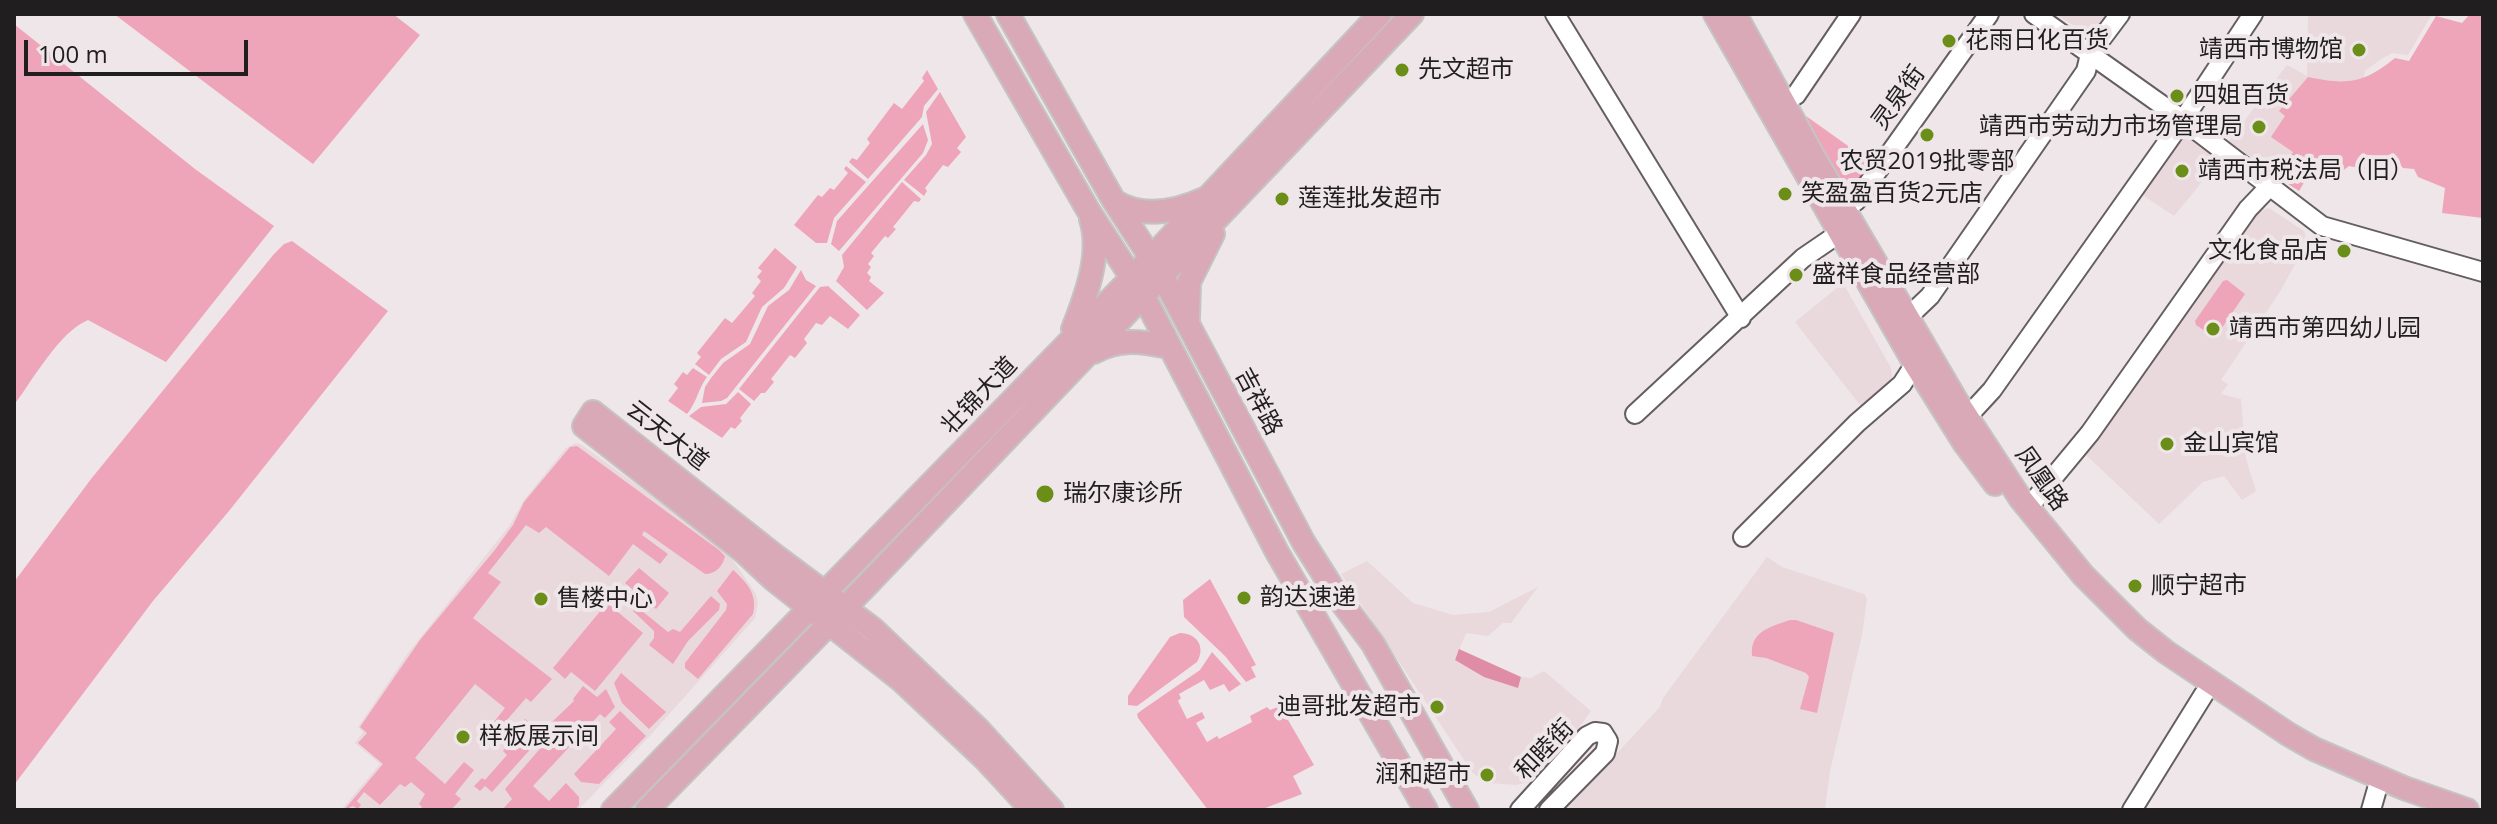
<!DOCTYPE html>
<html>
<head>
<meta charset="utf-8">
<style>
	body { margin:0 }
	#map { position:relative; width:2497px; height:824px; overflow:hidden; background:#efe6e9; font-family:"Open Sans",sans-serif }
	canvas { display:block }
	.frame { position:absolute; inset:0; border:16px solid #211e1f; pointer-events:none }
	.scale { position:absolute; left:24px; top:40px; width:224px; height:36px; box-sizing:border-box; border:4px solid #211e1f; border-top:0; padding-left:10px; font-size:24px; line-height:28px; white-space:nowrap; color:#211e1f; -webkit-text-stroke:6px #efe6e9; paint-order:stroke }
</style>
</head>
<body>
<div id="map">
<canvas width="2497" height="824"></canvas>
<div class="frame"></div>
<div class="scale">100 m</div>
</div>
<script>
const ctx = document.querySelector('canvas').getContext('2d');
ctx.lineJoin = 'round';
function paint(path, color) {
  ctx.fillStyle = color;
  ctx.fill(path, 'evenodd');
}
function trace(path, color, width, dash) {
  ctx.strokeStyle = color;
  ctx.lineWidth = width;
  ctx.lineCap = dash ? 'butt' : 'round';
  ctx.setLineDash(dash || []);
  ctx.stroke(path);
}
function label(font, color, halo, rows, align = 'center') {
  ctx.font = font + ' "Open Sans","Noto Sans SC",sans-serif';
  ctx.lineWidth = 8;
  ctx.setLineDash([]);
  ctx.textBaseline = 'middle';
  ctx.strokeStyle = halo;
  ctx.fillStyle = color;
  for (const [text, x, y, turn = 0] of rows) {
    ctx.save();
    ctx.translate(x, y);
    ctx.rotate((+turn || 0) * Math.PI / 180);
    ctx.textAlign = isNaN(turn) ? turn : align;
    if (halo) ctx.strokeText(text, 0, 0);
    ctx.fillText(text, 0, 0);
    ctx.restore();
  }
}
paint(new Path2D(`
	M2056,14H2109L2097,30L2087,34Z
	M2308,14H2432L2408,55L2392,53L2381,59L2365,71L2364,79L2352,82L2327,81L2286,116L2293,152L2276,176L2229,141L2287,65L2307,76Z
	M2183,133L2189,134L2219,154L2198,187L2174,216L2141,194Z
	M2269,208L2304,231L2307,242L2281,290L2221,380L2228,384L2221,394L2241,399L2246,459L2256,491L2242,500L2224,476L2203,482L2159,524L2083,452L2255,211Z
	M1843,283L1891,368L1892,376L1889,383L1863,405H1860L1795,322Z
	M576,443L582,445L726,550L756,594L758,603L755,618L647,739L578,810H341L380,764L355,743L363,732L358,727L408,653L510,525L524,500L566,448Z
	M1767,557L1782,567L1864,594L1867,599L1862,635L1830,771L1825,810H1564L1660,707L1663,698Z
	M1367,561L1413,603L1453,615L1489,612L1538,587L1511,623H1503L1488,636L1466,633L1455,660L1518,687L1521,677L1531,678L1544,671L1591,711L1546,773L1537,780L1516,785L1489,783L1481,780L1472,772L1341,574Z`), '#e9d8dc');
paint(new Path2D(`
	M114,14H393L420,35L313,164Z
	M2470,14H2483V218L2442,213L2445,188L2418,177L2414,169L2403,168L2398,162L2387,160L2383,173L2349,166C2335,177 2323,184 2306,179L2299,191L2276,176L2293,152L2271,137L2285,116L2279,111L2308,77C2346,85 2363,84 2395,58L2409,61L2436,16L2462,23Z
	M14,24L195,169L274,226L166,362L88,320C59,332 33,380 14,405Z
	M927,70L938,89L924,106L922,117L868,179L849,162L852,158L857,160L870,143L867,139L894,103L902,109L924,81L922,78Z
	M940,92L966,137L957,148L961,152L948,167L943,165L925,188L927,191L924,196L904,180L926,155L932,144L926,112Z
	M1806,116L1872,163L1856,189H1846L1841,185Z
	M923,124L928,140L923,153L839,251L831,244L837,221Z
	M846,166L866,182L834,218L827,243H816L794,225L818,195L822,197L830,188L834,190L848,173L844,169Z
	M902,182L921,199L919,202L914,201L893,227L896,229L888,238L885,236L871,253L874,256L868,264L871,267L867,273L871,277L869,281L884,293L867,310L836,281L844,267L842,255Z
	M292,241L388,311L229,511L153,601L14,785V582L91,479L274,254L284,244Z
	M775,248L797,267L784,288L762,307L746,342L721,359L709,375L695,364L701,357L697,353L725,318L732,323L755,296L752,293L761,281L757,277L762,271L758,268Z
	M801,270L806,280L816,286L727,398L721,401L702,403L705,387L711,378L723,363L750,344L768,306L789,290Z
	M2227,280L2245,294L2217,335L2214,337L2196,325L2195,321L2223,281Z
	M828,286L860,315L848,329L830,316L822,325L816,323L804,339L807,343L795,358L790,355L771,379L774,382L765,393H761L754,401L739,389L820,287Z
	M693,368L707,377C698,389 697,402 687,414L668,401L678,388L674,384L683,372L687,375Z
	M738,392L751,404L740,418L742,421L735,429L731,427L722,438L689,416L701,407L726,404Z
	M577,446L719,550L725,556C723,566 716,574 705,574L644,531L642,535L668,554L660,564L633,544L609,576L546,527L539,533L526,525L488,573L501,582L473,618L552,679L531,702L526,698L506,721L510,725L497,741L486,732L505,708L475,684L415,758L445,784L464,762L474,770L455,794L461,799L451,810H420L422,807L419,804L425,794L411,782L405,787L400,784L380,805L364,792L357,801L361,805L358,809L353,806L344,810L383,764L358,743L367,733L360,727L420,640L494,551L513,525L524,502L570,447Z
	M639,568L669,593L656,609L625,583Z
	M733,570C747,582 758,595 753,614L698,679L685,668V663L726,610L727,604L717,591Z
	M1210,579L1256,665L1251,667L1256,677L1246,682L1225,656L1184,617L1183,600Z
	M711,596L720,604L719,610L688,641L673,664L649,645L654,638V631L633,611L637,607L668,632L673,629L680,632Z
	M607,603L643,633L595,691L571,672L565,679L553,668Z
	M1790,620H1796L1834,633L1817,713L1800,709L1809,677L1806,673L1766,658L1752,656C1750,631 1770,627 1790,620Z
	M1180,633C1197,633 1206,647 1197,662L1137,706L1128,705V696L1170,637Z
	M1212,652L1241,684L1229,692L1224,684L1210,690L1204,680L1179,694L1181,698L1178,701L1187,719L1202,712L1205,718L1196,723L1207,742L1217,736L1219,739L1252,722L1250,716L1267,707L1270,710L1280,706L1314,765L1293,776L1302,794L1260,810H1208L1138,718L1137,714L1142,710L1200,670Z
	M621,673L666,712L649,729L622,703L614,683Z
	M583,686L597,697L606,689L615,707L605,718L600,714L533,786L549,801L566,783L579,797V805L575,810H502L512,799L505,789L558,728L552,722L574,701L573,699Z
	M620,711L646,736L599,784L581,782L574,774L616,729L609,722Z
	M525,719L543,735L492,792L485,786L480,791L474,786L482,778L485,780L507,755L503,751L506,747L503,744Z`), '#eea5ba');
paint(new Path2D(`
	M1459,649L1521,677L1518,688L1484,677L1455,660Z`), '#df8da6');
const minor = new Path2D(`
	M1555,14L1741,318
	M2034,14L2090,54L2120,14
	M1785,102L1796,95L1851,14
	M1845,207L1856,201L1989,14
	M1908,317L1930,296L2086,71L2090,54L2183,120L2322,226L2483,272
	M1635,414L1803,258L1841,232
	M1968,416L1992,390L2183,120L2253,14
	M2028,508L2090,433L2248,209L2269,187
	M1743,537L1857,423L1902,384L1915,364
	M1520,810L1587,736L1595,732L1603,733L1608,741L1605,753L1549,810
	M2132,810L2204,694
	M2371,810L2377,789`);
const major = new Path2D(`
	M975,14L1088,210L1143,295L1277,552L1426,810
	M1008,14L1114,201L1162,275L1304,543L1340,600L1373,644L1467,810
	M1715,14L1915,364L1965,444L1995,484
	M1735,14L1812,154L1956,400L2020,498L2083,575L2137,629L2166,652L2288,734L2314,749L2404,788L2467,810
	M1114,201C1142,219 1175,212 1204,199
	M1188,318L1189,282L1213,234
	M1073,329C1086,296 1102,254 1091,219
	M1094,352C1119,338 1141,341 1169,347
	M613,810L1151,258L1380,14
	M647,810L867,585L1412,14
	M1032,810L985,759L901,680L773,579L743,551L584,426L593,412L774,555L873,629L979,730L1052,810`);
trace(minor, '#655e60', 22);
trace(major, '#c5c4c5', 26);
trace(minor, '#fff', 18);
trace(major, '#daa9b8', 22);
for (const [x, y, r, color] of [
	[1949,41,8,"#6b8e18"],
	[2359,50,8,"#6b8e18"],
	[1402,70,8,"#6b8e18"],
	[2177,96,8,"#6b8e18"],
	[2259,127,8,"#6b8e18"],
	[1927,135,8,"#6b8e18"],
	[2182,171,8,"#6b8e18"],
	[1785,194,8,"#6b8e18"],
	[1282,199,8,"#6b8e18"],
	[2344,251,8,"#6b8e18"],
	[1796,275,8,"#6b8e18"],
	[2213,329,8,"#6b8e18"],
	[2167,444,8,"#6b8e18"],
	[1045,494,10,"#6b8e18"],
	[2135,586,8,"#6b8e18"],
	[1244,598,8,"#6b8e18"],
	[541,599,8,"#6b8e18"],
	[1437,707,8,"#6b8e18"],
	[463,737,8,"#6b8e18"],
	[1487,775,8,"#6b8e18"]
]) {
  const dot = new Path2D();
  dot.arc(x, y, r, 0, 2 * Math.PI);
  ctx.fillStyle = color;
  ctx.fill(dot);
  trace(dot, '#efe6e9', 3);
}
label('24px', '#211e1f', '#efe6e9', [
	["花雨日化百货",1965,41],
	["靖西市博物馆",2343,50,"right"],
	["先文超市",1418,70],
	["四姐百货",2193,96],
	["靖西市劳动力市场管理局",2243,127,"right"],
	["农贸2019批零部",1927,162,"center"],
	["靖西市税法局（旧）",2198,171],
	["笑盈盈百货2元店",1801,194],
	["莲莲批发超市",1298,199],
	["文化食品店",2328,251,"right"],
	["盛祥食品经营部",1812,275],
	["靖西市第四幼儿园",2229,329],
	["金山宾馆",2183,444],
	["瑞尔康诊所",1063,494],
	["顺宁超市",2151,586],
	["韵达速递",1260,598],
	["售楼中心",557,599],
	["迪哥批发超市",1421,707,"right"],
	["样板展示间",479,737],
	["润和超市",1471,775,"right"]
], 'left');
label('24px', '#211e1f', '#efe6e9', [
	["灵泉街",1899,98,-54],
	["壮锦大道",980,396,-46],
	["吉祥路",1258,402,62],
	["云天大道",667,436,38],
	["凤凰路",2041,479,55],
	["和睦街",1545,750,-46]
]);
</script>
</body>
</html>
